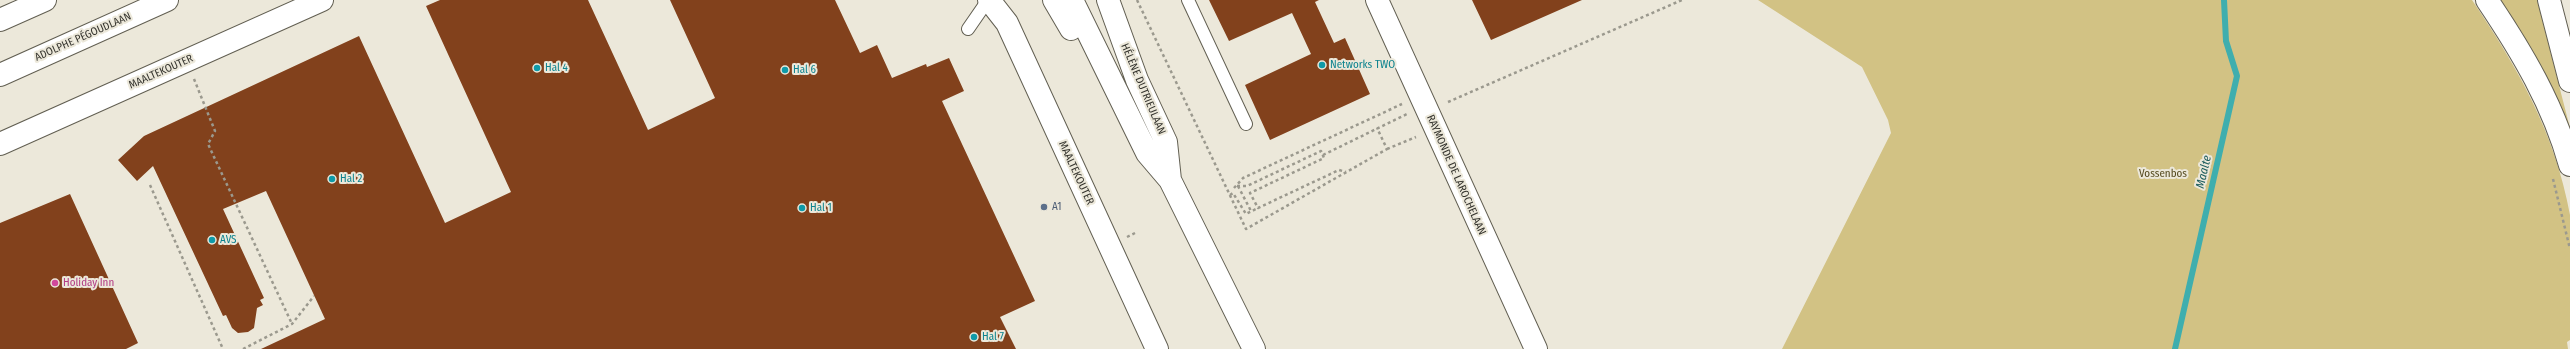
<!DOCTYPE html>
<html>
<head>
<meta charset="utf-8">
<style>
	body { margin:0 }
	canvas { display:block; background:#ece8da }
</style>
</head>
<body>
<canvas width="2570" height="349"></canvas>
<script>
const ctx = document.querySelector('canvas').getContext('2d');
ctx.lineJoin = 'round';
function paint(path, color) {
  ctx.fillStyle = color;
  ctx.fill(path, 'evenodd');
}
function trace(path, color, width, dash) {
  ctx.strokeStyle = color;
  ctx.lineWidth = width;
  ctx.lineCap = dash ? 'butt' : 'round';
  ctx.setLineDash(dash || []);
  ctx.stroke(path);
}
function label(font, color, halo, rows, align = 'center') {
  ctx.font = font + ' "Fira Sans Condensed",sans-serif';
  ctx.lineWidth = 4;
  ctx.setLineDash([]);
  ctx.textBaseline = 'middle';
  ctx.strokeStyle = halo;
  ctx.fillStyle = color;
  for (const [text, x, y, turn = 0] of rows) {
    ctx.save();
    ctx.translate(x, y);
    ctx.rotate((+turn || 0) * Math.PI / 180);
    ctx.textAlign = isNaN(turn) ? turn : align;
    if (halo) ctx.strokeText(text, 0, 0);
    ctx.fillText(text, 0, 0);
    ctx.restore();
  }
}
paint(new Path2D(`
	M1758,0H2472C2518,68 2555,133 2570,215V340L2567,342L2568,349H1782L1891,133L1888,120L1862,67Z
	M2499,0H2537L2570,128L2535,58Z`), '#d2c284');
trace(new Path2D(`
	M2175,349L2237,76L2226,41L2224,0`), '#3faeae', 6);
paint(new Path2D(`
	M440,0H588L648,130L715,98L670,0H835L860,53L877,45L892,78L926,64L927,67L949,58L964,91L942,101L1035,301L1000,317L1016,349H261L325,319L266,191L223,209L264,298L260,300L263,305L257,308L254,328L248,332L238,333L232,328L226,315L223,316L153,166L137,181L118,160L144,136L359,36L445,223L511,192L426,6Z
	M1209,0H1319L1315,2L1334,43L1345,38L1370,94L1270,140L1245,85L1311,54L1292,13L1229,41Z
	M1472,0H1582L1491,40Z
	M70,194L138,343L126,349H0V223Z`), '#82411c');
const lane = new Path2D(`
	M1188,0L1246,124
	M968,29L988,0`);
const street = new Path2D(`
	M989,0L1007,23L1157,349
	M1377,0L1536,349
	M0,144L322,0`);
const secondary = new Path2D(`
	M1054,0L1071,29
	M1072,0L1147,153L1170,180L1254,349
	M1108,0L1137,80L1166,142L1170,180`);
const highway = new Path2D(`
	M2487,0C2522,52 2553,104 2570,165
	M2549,0L2570,81
	M0,20L45,0
	M0,75L167,0`);
trace(lane, '#625f52', 14);
trace(street, '#625f52', 24);
trace(secondary, '#625f52', 24);
trace(highway, '#625f52', 24);
trace(new Path2D(`
	M1137,0L1246,229L1387,149L1377,128
	M194,79L215,131L208,144L292,324
	M1448,102L1682,0
	M1387,149L1416,137
	M1323,155L1407,114
	M2553,179L2570,249
	M150,185L223,349
	M1237,186H1247L1321,151L1324,158L1250,193L1258,208L1339,170L1346,172
	M1238,186L1251,211
	M1234,188L1243,178L1402,104
	M1230,195L1233,193L1246,214L1258,208
	M1127,237L1135,233
	M243,349L292,324L314,296`), '#9b998e', 2.5, [3, 3]);
trace(lane, '#fff', 12);
trace(street, '#fff', 22);
trace(secondary, '#fff', 22);
trace(highway, '#fff', 22);
for (const [x, y, r, color] of [
	[1322,65,4,"#0f9aa8"],
	[537,68,4,"#0f9aa8"],
	[785,70,4,"#0f9aa8"],
	[332,179,4,"#0f9aa8"],
	[1044,207,4,"#5c6f8a"],
	[802,208,4,"#0f9aa8"],
	[212,240,4,"#0f9aa8"],
	[55,283,4,"#d1479c"],
	[974,337,4,"#0f9aa8"]
]) {
  const dot = new Path2D();
  dot.arc(x, y, r, 0, 2 * Math.PI);
  ctx.fillStyle = color;
  ctx.fill(dot);
  trace(dot, '#ece8da', 1.5);
}
label('11px', '#35342e', '#ece8da', [
	["ADOLPHE PÉGOUDLAAN",83,37,-24],
	["MAALTEKOUTER",161,72,-24],
	["HÉLÈNE DUTRIEULAAN",1143,89,67],
	["MAALTEKOUTER",1076,173,65],
	["RAYMONDE DE LAROCHELAAN",1456,175,66]
]);
label('11px', '#0d838f', '#ece8da', [
	["Networks TWO",1330,65],
	["Hal 4",545,68],
	["Hal 6",793,70],
	["Hal 2",340,179],
	["Hal 1",810,208],
	["AVS",220,240],
	["Hal 7",982,337]
], 'left');
label('11px', '#54491e', '#ece8da', [
	["Vossenbos",2163,174]
]);
label('11px', '#4e5e75', '#ece8da', [
	["A1",1052,207]
], 'left');
label('11px', '#b23c85', '#ece8da', [
	["Holiday Inn",63,283]
], 'left');
label('italic 12px', '#1d5d5e', '#ece8da', [
	["Maalte",2204,172,-77]
]);
</script>
</body>
</html>
